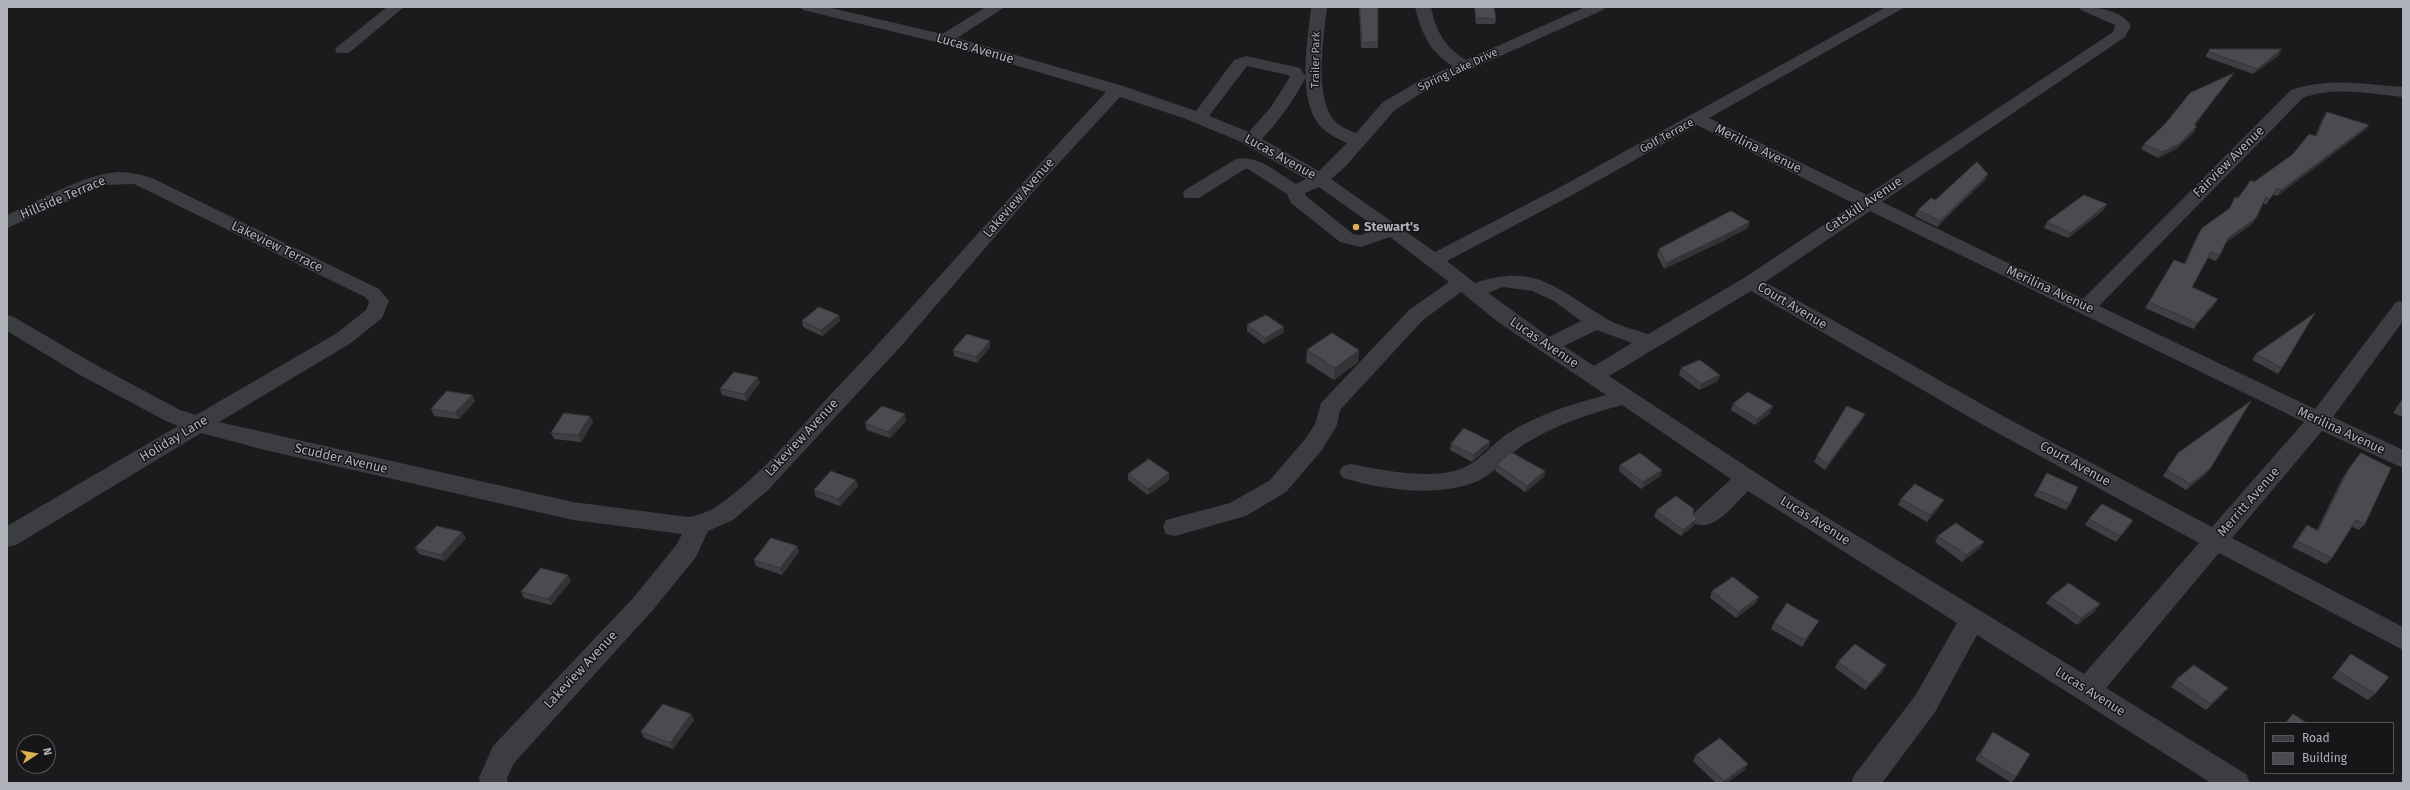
<!DOCTYPE html>
<html>
<head>
<meta charset="utf-8">
<style>
	body { margin:0 }
	#map { position:relative; width:2410px; height:790px; overflow:hidden; background:#1b1b1d; font-family:"Fira Sans",sans-serif }
	canvas { display:block }
	.frame { position:absolute; inset:0; border:8px solid #afb2ba; pointer-events:none }
	.legend { position:absolute; left:2264px; top:722px; width:130px; height:52px; box-sizing:border-box; background:#161618; border:1px solid #535459; margin:0; padding:5px 7px; list-style:none; font-size:12px; color:#afb2ba }
	.legend li { display:flex; align-items:center; gap:8px; height:20px }
	.legend b { width:20px; border:1px solid #535459 }
	.north { position:absolute; left:16px; top:734px; width:40px; height:40px; box-sizing:border-box; background:#161618; border:1px solid #535459; border-radius:50%; rotate:78deg; font-size:11px; font-weight:700; line-height:16px; text-align:center; color:#afb2ba }
	.north::after { content:''; display:block; margin:auto; width:14px; height:18px; background:#dcaf53; clip-path:polygon(50% 0,100% 100%,50% 72%,0 100%) }
</style>
</head>
<body>
<div id="map">
<canvas width="2410" height="790"></canvas>
<div class="frame"></div>
<ul class="legend">
<li><b style="height:5px;background:#3c3d41"></b>Road</li>
<li><b style="height:11px;background:#4a4b4f"></b>Building</li>
</ul>
<div class="north">N</div>
</div>
<script>
const ctx = document.querySelector('canvas').getContext('2d');
ctx.lineJoin = 'round';
function paint(path, color) {
  ctx.fillStyle = color;
  ctx.fill(path, 'evenodd');
}
function trace(path, color, width, dash) {
  ctx.strokeStyle = color;
  ctx.lineWidth = width;
  ctx.lineCap = dash ? 'butt' : 'round';
  ctx.setLineDash(dash || []);
  ctx.stroke(path);
}
function label(font, color, halo, rows, align = 'center') {
  ctx.font = font + ' "Fira Sans",sans-serif';
  ctx.lineWidth = 3;
  ctx.setLineDash([]);
  ctx.textBaseline = 'middle';
  ctx.strokeStyle = halo;
  ctx.fillStyle = color;
  for (const [text, x, y, turn = 0] of rows) {
    ctx.save();
    ctx.translate(x, y);
    ctx.rotate((+turn || 0) * Math.PI / 180);
    ctx.textAlign = isNaN(turn) ? turn : align;
    if (halo) ctx.strokeText(text, 0, 0);
    ctx.fillText(text, 0, 0);
    ctx.restore();
  }
}
paint(new Path2D(`
	M387,7H404L349,53H337L335,50L337,47Z
	M800,7H827L942,34L986,7H1005L957,38L1123,86L1196,111L1234,60L1246,56L1300,68L1306,77C1294,100 1279,121 1262,139L1319,171L1347,143C1338,139 1328,134 1321,127C1296,100 1308,40 1311,7H1327C1324,37 1314,93 1333,119C1338,126 1348,130 1356,133L1383,102L1419,81L1453,66C1430,53 1421,32 1415,7H1431C1436,31 1444,47 1466,60L1585,7H1606L1603,10L1431,87L1395,110L1345,167L1331,179L1435,252L1564,185L1886,7H1905L1709,118L1867,195L2113,32L2115,25L2081,10L2078,7C2095,7 2122,9 2131,26L2125,37L1882,202L2083,299L2291,90C2328,77 2365,84 2403,87V97C2370,94 2334,86 2303,98L2099,306L2315,409L2396,302L2403,301V321L2333,417L2403,450V468L2322,431L2232,538L2403,627V650L2219,553L2106,688L2246,774L2250,783H2211L1977,635L1935,712L1882,783H1851L1855,774L1915,696L1957,623L1748,491C1734,504 1716,531 1695,524L1692,518L1695,512L1731,479L1622,405C1588,414 1553,426 1523,445C1507,456 1495,473 1478,481C1437,498 1384,490 1343,478L1339,472L1343,466L1351,464C1382,470 1433,481 1463,468C1480,461 1492,444 1507,434C1536,415 1572,404 1606,395L1498,322L1461,292L1423,320L1340,410L1337,425L1322,450L1286,492L1246,516L1175,536L1166,534L1163,527L1166,520L1230,503L1270,480L1306,438L1315,424L1321,403L1409,310L1449,282L1390,237L1361,247L1340,242L1291,203L1287,194L1248,169H1245L1199,198H1185L1183,194L1185,190L1236,159C1257,154 1278,173 1296,184L1306,179L1239,141L1186,119L1120,97L1047,176L902,345L768,490L733,520L708,531L696,557L652,611L514,763L507,778L508,783H480L479,778L493,746L634,597L677,544L682,534L573,520L265,450L201,433L16,545L7,547V526L178,426L164,420L80,375L7,331V315L14,317L96,365L180,410L196,415L337,333L366,310L369,302L365,297L134,184L104,185L7,228V215C38,201 85,174 118,172C131,172 143,175 154,179L379,289L389,301L382,318L351,343L219,422L573,502L688,517C697,516 708,512 716,507C760,477 796,432 832,393C926,295 1013,191 1106,92L940,43L803,10ZM1247,66L1288,75L1290,77L1271,107L1249,132L1209,116ZM1697,125L1855,204L1744,278L1648,334C1633,329 1615,325 1602,316C1556,288 1534,263 1475,283L1447,261L1576,193ZM1319,187L1378,229L1360,235L1353,234L1306,196L1305,193ZM1870,211L2304,422L2212,527L2001,415L1765,282ZM1503,287L1532,291L1554,301L1581,321L1549,337L1488,293ZM1751,291L1985,426L2199,543L2084,674L1779,488L1609,376ZM1597,330L1632,343L1594,366L1564,346Z`), '#3c3d41');
paint(new Path2D(`
	M1359,7H1378V48H1361Z
	M1474,7H1494L1496,19L1495,24H1476Z
	M2210,49L2279,55L2253,74L2206,57V55Z
	M2230,79L2195,125L2194,132L2176,149L2158,158L2141,149L2144,144Z
	M2327,112L2369,125L2365,130L2277,196L2273,194L2266,205L2263,203L2256,218L2252,224L2226,242L2220,255L2216,261L2208,258L2192,287L2214,305L2193,329L2145,308L2174,260L2184,264L2198,234L2202,228L2229,209L2235,197L2238,198L2254,182L2293,154L2315,136L2323,118Z
	M1985,180L1937,227L1915,216L1918,210L1935,200Z
	M2104,210L2068,238L2044,228L2047,222Z
	M1748,228L1723,241L1664,269L1657,255L1659,249Z
	M839,315L840,321L822,336L803,327L802,321Z
	M1247,325L1284,327L1283,333L1264,344L1247,331Z
	M990,347L977,363L954,356L953,350Z
	M1307,350H1359L1358,362L1334,380L1306,362Z
	M2256,354L2282,368L2278,374L2252,360Z
	M1681,368L1718,381L1699,390L1679,375Z
	M760,383L746,401L722,395L720,389Z
	M472,395L475,401L459,419L434,416L431,409Z
	M2403,397V417L2393,413Z
	M1733,404L1770,413L1755,425L1731,410Z
	M590,416L593,422L581,442L554,439L551,433Z
	M1862,420L1825,470L1814,462L1817,456Z
	M906,421L890,438L867,430L865,423Z
	M1490,441L1489,447L1472,462L1450,450L1451,444Z
	M2178,453L2205,475L2186,490L2163,476Z
	M2361,453L2365,524L2359,530L2351,526L2332,558L2326,564L2292,547L2302,531L2307,525L2317,530L2343,477Z
	M1497,465L1545,471L1544,477L1525,492L1495,471Z
	M1620,465L1660,476L1641,489L1619,471Z
	M1169,473V480L1148,495L1128,480V474Z
	M2047,473L2070,504L2066,510L2034,496Z
	M858,486L840,506L816,497L814,490Z
	M1901,499L1940,506L1927,522L1898,505Z
	M1656,511L1693,513L1694,525L1681,536L1654,517Z
	M2089,519L2133,520L2116,542L2085,525Z
	M1938,536L1980,548L1962,562L1935,542Z
	M466,538L445,561L419,554L415,548Z
	M797,546L799,552L782,575L756,566L754,560Z
	M571,581L551,605L524,598L521,592Z
	M1712,591L1756,603L1736,618L1710,598Z
	M2051,597L2100,604L2095,611L2077,625L2046,603Z
	M1819,621L1815,627L1802,647L1771,629L1774,623Z
	M2351,654L2375,694L2368,700L2332,678L2345,661Z
	M1838,662L1883,671L1865,690L1835,668Z
	M2176,680L2223,694L2206,710L2171,687Z
	M691,714L694,720L673,749L644,738L641,732Z
	M2293,714L2307,723H2285Z
	M1993,732L2016,777L2012,783L1975,760Z
	M1696,755L1745,770L1726,783H1716L1693,761Z`), '#404044');
paint(new Path2D(`
	M2282,49L2279,55L2253,74L2257,69Z
	M2234,73L2230,79L2191,130L2194,125Z
	M2369,125L2365,130L2277,196L2281,190Z
	M2197,126L2194,132L2176,149L2158,158L2162,152Z
	M1988,174L1985,180L1937,227L1940,221Z
	M2107,204L2104,210L2068,238L2071,233Z
	M2256,218L2252,224L2224,244L2228,238Z
	M1750,222L1748,228L1723,241L1664,269L1666,263Z
	M2218,299L2214,305L2193,329L2197,323Z
	M839,315L840,321L822,336L821,330Z
	M1284,327L1283,333L1264,344L1265,338Z
	M990,341V347L977,363L976,357Z
	M1359,350L1358,362L1334,380L1335,368Z
	M1720,375L1718,381L1699,390L1701,384Z
	M758,377L760,383L746,401L744,394Z
	M472,395L475,401L459,419L455,413Z
	M1773,406L1770,413L1755,425L1757,419Z
	M905,414L906,421L890,438L888,432Z
	M1865,414L1862,420L1825,470L1828,464Z
	M590,416L593,422L581,442L578,435Z
	M1490,441L1489,447L1472,462L1473,455Z
	M2210,469L2205,475L2186,490L2190,484Z
	M1662,470L1660,476L1641,489L1643,482Z
	M1545,471L1544,477L1525,492L1527,486Z
	M1169,473V480L1148,495V489Z
	M856,480L858,486L840,506L838,499Z
	M1944,500L1940,506L1927,522L1930,515Z
	M1697,519L1694,525L1681,536L1683,530Z
	M2133,520L2129,527L2116,542L2120,536Z
	M462,532L466,538L445,561L441,555Z
	M1984,542L1980,548L1962,562L1966,555Z
	M797,546L799,552L782,575L780,568Z
	M568,575L571,581L551,605L548,599Z
	M1759,597L1756,603L1736,618L1738,612Z
	M2100,604L2095,611L2077,625L2081,618Z
	M1819,621L1815,627L1802,647L1805,640Z
	M1886,665L1883,671L1865,690L1869,684Z
	M691,714L694,720L673,749L670,743Z
	M1748,764L1745,770L1726,783H1723L1724,781Z`), '#343437');
const building = new Path2D(`
	M1360,7H1378V42L1362,43Z
	M1475,7H1494L1496,19L1476,18Z
	M2210,49H2282L2257,69L2209,52Z
	M2234,73L2194,125L2197,126L2179,144L2162,152L2144,144L2165,124L2190,93Z
	M2327,112L2369,125L2281,190L2277,188L2270,199L2266,197L2256,218L2228,238L2220,255L2211,252L2192,287L2218,299L2197,323L2149,302L2174,260L2185,264L2202,228L2230,208L2235,197L2238,198L2251,180L2254,182L2293,154L2309,134L2316,136Z
	M1977,162L1988,174L1940,221L1918,210L1931,198L1935,200Z
	M2084,195L2107,204L2071,233L2047,222Z
	M1731,211L1750,222L1725,235L1666,263L1659,249Z
	M819,307L839,315L821,330L802,321Z
	M2315,313L2282,368L2256,354Z
	M1266,315L1284,327L1265,338L1247,325Z
	M1332,333L1359,350L1335,368L1307,350Z
	M967,334L990,341L976,357L953,350Z
	M1700,360L1720,375L1701,384L1681,368Z
	M734,372L758,377L744,394L720,389Z
	M447,391L472,395L455,413L431,409Z
	M1748,392L1773,406L1757,419L1733,404Z
	M2403,399V408L2399,406Z
	M2251,401L2210,469L2190,484L2167,470L2178,453Z
	M882,406L905,414L888,432L865,423Z
	M1847,406L1865,414L1828,464L1817,456Z
	M564,413L590,416L578,435L551,433Z
	M1464,428L1490,441L1473,455L1451,444Z
	M1511,452L1545,471L1527,486L1497,465Z
	M1640,453L1662,470L1643,482L1620,465Z
	M2361,453L2391,468L2365,524L2356,520L2332,558L2297,541L2307,525L2318,531L2348,470Z
	M1149,459L1169,473L1148,489L1128,474Z
	M831,471L856,480L838,499L814,490Z
	M2047,473L2078,487L2070,504L2038,490Z
	M1915,484L1944,500L1930,515L1901,499Z
	M1676,496L1694,509L1693,513L1697,519L1683,530L1656,511Z
	M2102,504L2133,520L2120,536L2089,519Z
	M1956,523L1984,542L1966,555L1938,536Z
	M437,526L462,532L441,555L415,548Z
	M771,538L797,546L780,568L754,560Z
	M541,568L568,575L548,599L521,592Z
	M1733,577L1759,597L1738,612L1712,591Z
	M2069,583L2100,604L2081,618L2051,597Z
	M1787,603L1819,621L1805,640L1774,623Z
	M1855,644L1886,665L1869,684L1838,662Z
	M2351,654L2389,677L2375,694L2338,671Z
	M2194,665L2228,688L2211,704L2176,680Z
	M663,704L691,714L670,743L641,732Z
	M2293,714L2307,723H2286Z
	M1993,732L2030,754L2016,777L1980,755Z
	M1720,738L1748,764L1724,781L1696,755Z`);
paint(building, '#4a4b4f');
trace(building, '#343437', 1);
for (const [x, y, r, color] of [
	[1356,227,4,"#dcaf53"]
]) {
  const dot = new Path2D();
  dot.arc(x, y, r, 0, 2 * Math.PI);
  ctx.fillStyle = color;
  ctx.fill(dot);
  trace(dot, '#161618', 1.5);
}
label('11px', '#afb2ba', '#161618', [
	["Trailer Park",1316,60,-89],
	["Spring Lake Drive",1458,70,-25],
	["Golf Terrace",1667,136,-29]
]);
label('13px', '#afb2ba', '#161618', [
	["Lucas Avenue",975,49,16],
	["Merilina Avenue",1758,149,26],
	["Lucas Avenue",1280,157,29],
	["Fairview Avenue",2229,162,-45],
	["Hillside Terrace",63,198,-23],
	["Lakeview Avenue",1019,198,-49],
	["Catskill Avenue",1864,205,-34],
	["Lakeview Terrace",277,247,26],
	["Merilina Avenue",2050,290,25],
	["Court Avenue",1792,306,31],
	["Lucas Avenue",1544,343,34],
	["Merilina Avenue",2341,431,25],
	["Lakeview Avenue",802,438,-47],
	["Holiday Lane",174,439,-31],
	["Scudder Avenue",341,459,13],
	["Court Avenue",2075,464,29],
	["Merritt Avenue",2249,502,-49],
	["Lucas Avenue",1815,521,32],
	["Lakeview Avenue",581,670,-47],
	["Lucas Avenue",2090,692,32]
]);
label('bold 13px', '#afb2ba', '#161618', [
	["Stewart's",1364,227]
], 'left');
</script>
</body>
</html>
